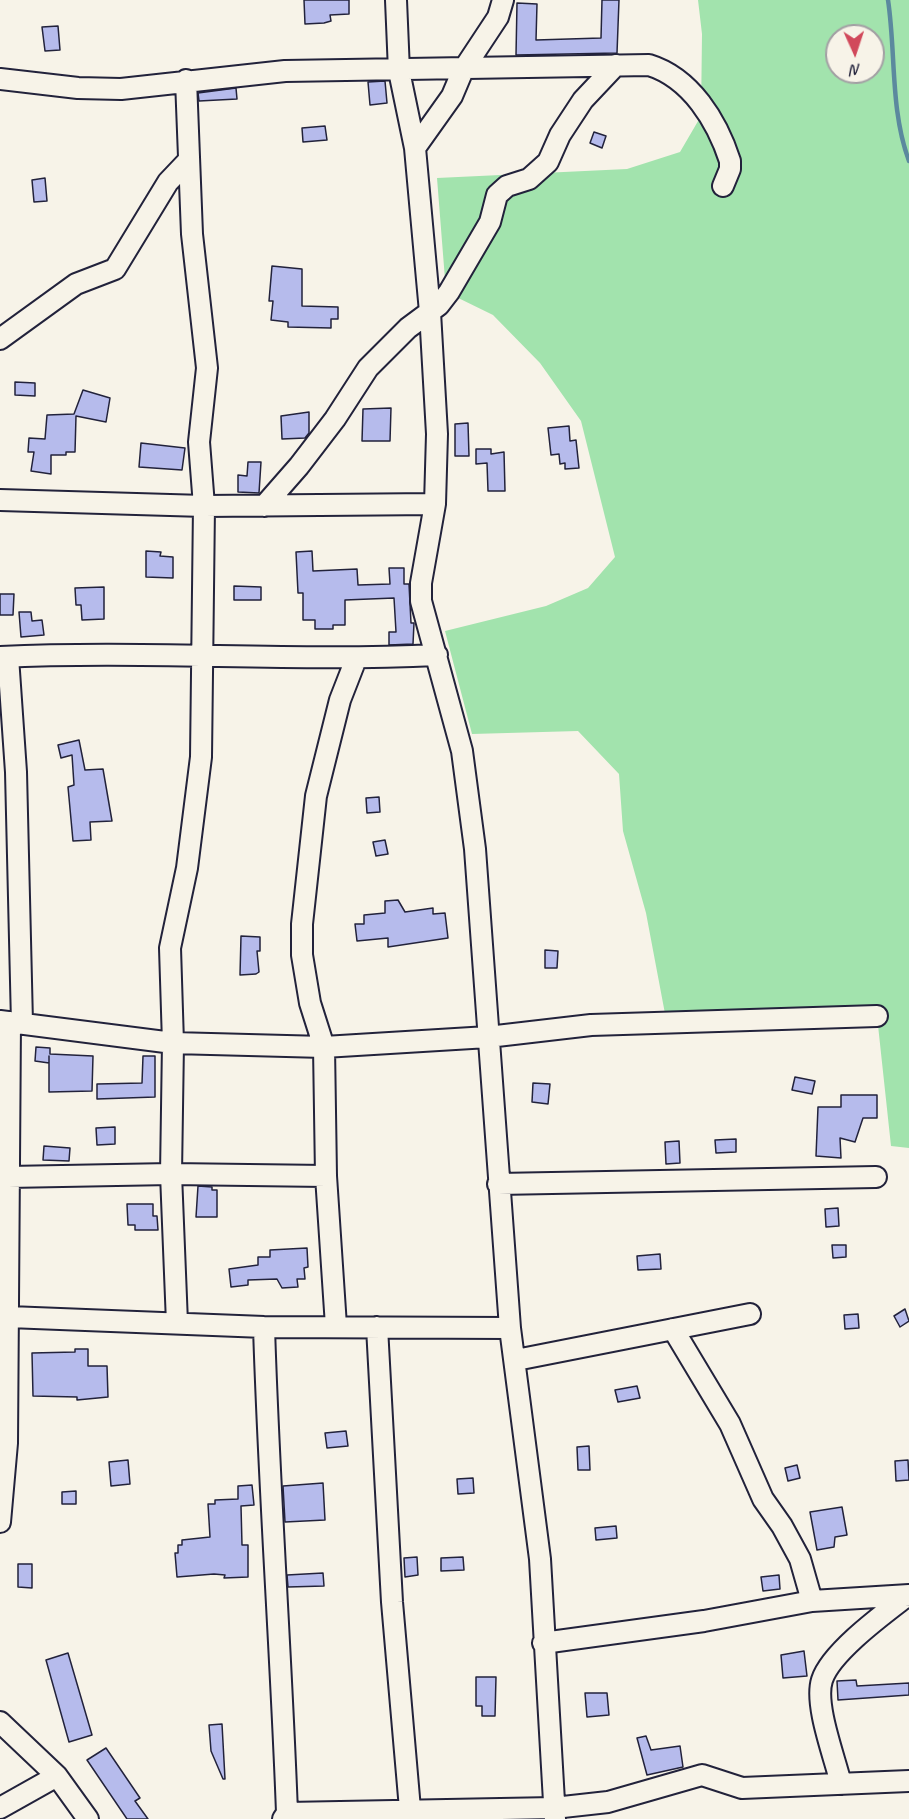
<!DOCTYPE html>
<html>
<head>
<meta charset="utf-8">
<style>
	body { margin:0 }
	#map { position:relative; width:909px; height:1819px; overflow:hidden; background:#f7f3e8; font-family:Caveat,sans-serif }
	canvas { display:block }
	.north { position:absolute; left:825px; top:24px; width:60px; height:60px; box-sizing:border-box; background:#f7f3e8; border:2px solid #a29fa3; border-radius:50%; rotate:177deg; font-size:16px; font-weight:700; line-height:24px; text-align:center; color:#22223b }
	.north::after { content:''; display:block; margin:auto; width:21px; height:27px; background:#d1495b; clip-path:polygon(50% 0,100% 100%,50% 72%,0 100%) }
</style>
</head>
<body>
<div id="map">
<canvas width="909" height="1819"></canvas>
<div class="north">N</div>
</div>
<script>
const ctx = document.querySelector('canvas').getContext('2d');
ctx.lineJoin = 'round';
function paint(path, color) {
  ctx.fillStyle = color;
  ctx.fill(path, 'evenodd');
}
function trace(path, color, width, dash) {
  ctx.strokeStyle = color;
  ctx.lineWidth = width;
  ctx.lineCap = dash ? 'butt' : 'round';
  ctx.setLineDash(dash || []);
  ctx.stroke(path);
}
paint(new Path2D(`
	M698,0H909V1148L891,1146L877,1016L666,1019L646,913L623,831L619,774L578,731L472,734L445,631L546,606L588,588L615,557L581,421L540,363L493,315L446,292L437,178L627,169L680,152L701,116L702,34ZM837,36H873V72H837Z`), '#a2e3ad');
trace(new Path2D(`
	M888,0C896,53 890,110 909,161`), '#5b899e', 4.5);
const building = new Path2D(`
	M304,0H349V14L330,15L331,21L324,23L305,24Z
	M602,0H619L617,53L516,55L517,3L537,4L536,40L601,38Z
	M58,26L60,50L45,51L42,27Z
	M385,81L387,103L370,105L368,82Z
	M236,88L237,99L199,101L198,93Z
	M325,126L327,140L303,142L302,128Z
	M594,132L606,136L602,148L590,143Z
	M45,178L47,201L34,202L32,180Z
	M272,266L302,269V306L338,307V319H331V328L288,327V322L271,320L273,301H269Z
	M15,382L35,383V396L15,395Z
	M83,390L110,398L106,422L76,416L75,452H66V455H51V474L31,471L34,452H28L29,438L45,439L47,415L74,414Z
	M391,408L390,441H362L363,409Z
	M309,412V433L305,438L282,439L281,416Z
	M468,423L469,456H455V424Z
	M569,426L570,441L576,440L579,468L565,469V463L560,464L559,454L551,455L548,428Z
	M141,443L185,448L182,470L139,467Z
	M476,449H491V454L504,452L505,491H488L487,463L476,464Z
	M248,462H261L259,493L238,492V475L247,476Z
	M146,551L161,552L160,556L173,557V578L146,577Z
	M312,551L313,571L357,569L358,585L390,584L389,568H404V584H409L411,623H414L413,644L389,645V632H396L394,598L345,600V625H333V629H315V620H303V593H298L296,552Z
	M234,586L261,587V600H234Z
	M104,587V619L82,620L81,605H76L75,588Z
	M0,594H14L13,615H0Z
	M19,612H31L32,621L42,620L44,635L21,637Z
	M79,740L85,770L103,769L112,821L90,822L91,840L73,841L68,787L74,785L72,755L61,758L58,745Z
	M379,797L380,812L367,813L366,798Z
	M385,840L388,854L376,856L373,842Z
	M398,900L405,912L433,908V914L445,913L448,938L388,947V938L357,941L355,924H364V915L385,913V901Z
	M241,936L260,937V951H257L259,972L256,974L240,975Z
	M545,950L558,951L557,968H545Z
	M36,1047L50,1048V1054L93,1056L92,1091L49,1092V1056V1063L35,1061Z
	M143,1056H155V1097L97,1099V1084L142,1083Z
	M795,1077L815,1081L812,1094L792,1090Z
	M533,1083L550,1084L548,1104L532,1102Z
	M841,1095H877V1118H863L855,1142L840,1138L841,1158L816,1156L818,1107H841Z
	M115,1127V1144L97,1145L96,1128Z
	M736,1139V1152L716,1153L715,1140Z
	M679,1141L680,1163L666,1164L665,1142Z
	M44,1146L70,1148L69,1161L43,1160Z
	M198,1186L212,1187V1190H217V1217H196Z
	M127,1204H153V1216H157L158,1230H135V1225H128Z
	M838,1208L839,1226L826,1227L825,1209Z
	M832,1245H846V1257L833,1258Z
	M307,1248L308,1267L304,1268L305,1279H297L298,1287L282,1288L277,1279L248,1280V1285L231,1287L229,1269L258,1265V1257H270V1250Z
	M660,1254L661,1269L638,1270L637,1256Z
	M905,1309L909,1321L900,1327L894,1316Z
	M858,1314L859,1328L845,1329L844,1315Z
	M75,1349H88V1366H107L108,1397L77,1400V1397L33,1396L32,1353L75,1352Z
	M637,1386L640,1398L618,1402L615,1390Z
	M346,1431L348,1446L327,1448L325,1433Z
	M589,1446L590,1470H578L577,1447Z
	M128,1460L130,1484L111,1486L109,1462Z
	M908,1460L909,1480L896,1481L895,1461Z
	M797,1465L800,1478L788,1481L785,1468Z
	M473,1478L474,1493L458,1494L457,1479Z
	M323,1483L325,1520L285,1522L283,1486Z
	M252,1485L254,1505L241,1506L242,1545H248V1577L224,1578L225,1575L214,1574L177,1577L175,1553H178V1545H182V1540L210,1537L208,1504H215V1500L238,1499V1486Z
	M76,1491V1504H62V1492Z
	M842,1507L847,1535L835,1537L834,1547L817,1550L810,1512Z
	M616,1526L617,1538L596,1540L595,1528Z
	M417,1557L418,1575L405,1577L404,1558Z
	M463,1557L464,1570L441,1571V1558Z
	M18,1564H32V1588L18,1587Z
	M323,1573L324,1586L288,1587L287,1575Z
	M779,1575L780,1589L763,1591L761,1577Z
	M804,1651L807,1676L783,1678L781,1655Z
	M68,1653L92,1735L69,1742L46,1660Z
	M476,1677H496L495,1716H482V1706H476Z
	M856,1680L857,1686L909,1683V1695L838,1700L837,1681Z
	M585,1693H607L609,1715L587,1717Z
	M222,1724L225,1779H223L211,1751L209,1725Z
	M646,1736L651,1750L680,1746L683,1767L647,1775L637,1738Z
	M106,1748L140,1798L135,1801L148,1819H127L87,1760Z`);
paint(building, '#b6bbec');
trace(building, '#22223b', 1.5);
const minor = new Path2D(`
	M396,0L399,71L415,148L430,312L437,434L435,504L421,583V601L462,751L475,849L510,1328L540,1559L555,1819
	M0,79L78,88L121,89L285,71L649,65C691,78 717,121 730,161V169L723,186
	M415,148L452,96L463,70L498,17L503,0
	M0,339L76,284L115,269L168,182L187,162
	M0,500L204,506L435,504
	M264,506L299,466L335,419L368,368L408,328L439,305L449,292L490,222L497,195L507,186L529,179L548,162L560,135L583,100L616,65
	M0,657C145,650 291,662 437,655
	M8,657L16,772L22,1023
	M0,1021L173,1043L324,1047L488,1037L591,1025L877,1016
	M8,1177L171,1174L326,1176
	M498,1184L876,1177
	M9,1317L264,1327L510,1328
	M177,1323L171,1174L173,1043L170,948L187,868L201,757L204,506L199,442L207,368L192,234L186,80
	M336,1326L326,1176L324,1047L310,1003L302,955V924L316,796L340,700L356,659
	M264,1327C269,1489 281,1651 287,1813L283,1819
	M377,1327L392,1602L410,1809
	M673,1329L730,1424L763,1499L782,1526L800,1559L812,1601
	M516,1360L750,1314
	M0,1522L7,1443L10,1022
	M543,1643L704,1621L812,1601L909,1595
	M0,1722L57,1776L88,1819
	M841,1784C835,1758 814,1705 822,1680C831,1652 885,1613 907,1596
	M0,1808L57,1776
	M287,1813L554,1808L608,1802L702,1775L742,1788L909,1781`);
trace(minor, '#22223b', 24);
trace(minor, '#f7f3e8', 20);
</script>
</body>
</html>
